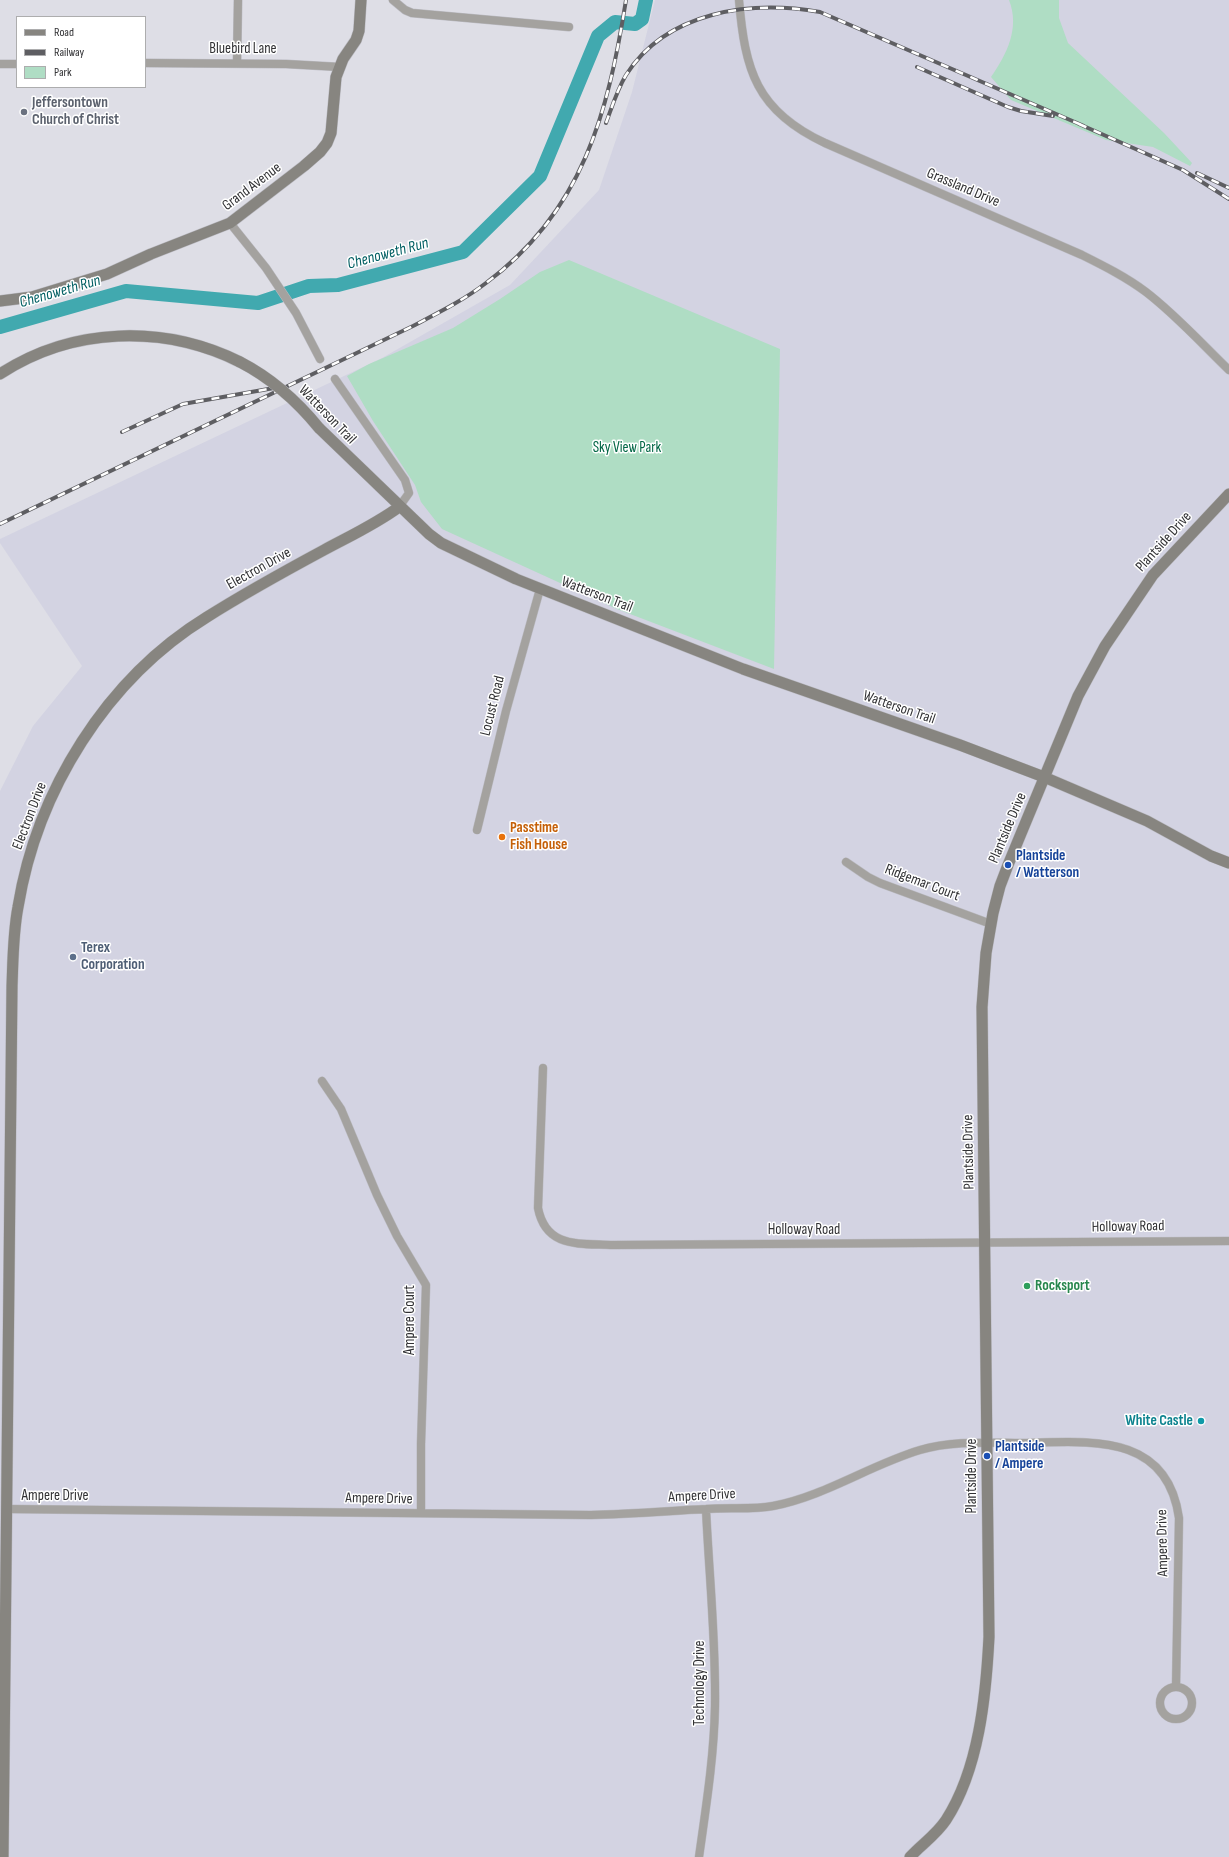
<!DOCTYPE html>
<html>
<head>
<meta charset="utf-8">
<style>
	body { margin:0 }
	#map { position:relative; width:1229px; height:1857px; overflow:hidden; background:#dedee6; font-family:"Sofia Sans Condensed",sans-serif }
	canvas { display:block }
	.legend { position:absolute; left:16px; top:16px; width:130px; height:72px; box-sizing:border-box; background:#fff; border:1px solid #adadae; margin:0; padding:5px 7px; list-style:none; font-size:12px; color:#313134 }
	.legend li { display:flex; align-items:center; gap:8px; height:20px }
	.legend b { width:20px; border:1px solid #adadae }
</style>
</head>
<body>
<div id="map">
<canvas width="1229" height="1857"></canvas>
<ul class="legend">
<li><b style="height:5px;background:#878580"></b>Road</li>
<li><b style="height:5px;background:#5e5e62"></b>Railway</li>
<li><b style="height:11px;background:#afddc4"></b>Park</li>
</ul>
</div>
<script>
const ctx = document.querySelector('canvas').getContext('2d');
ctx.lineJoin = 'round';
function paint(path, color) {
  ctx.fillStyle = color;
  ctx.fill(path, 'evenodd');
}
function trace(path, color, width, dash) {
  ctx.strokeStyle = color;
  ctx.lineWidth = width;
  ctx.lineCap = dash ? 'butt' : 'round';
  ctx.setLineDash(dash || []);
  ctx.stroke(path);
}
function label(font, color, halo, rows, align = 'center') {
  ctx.font = font + ' "Sofia Sans Condensed",sans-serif';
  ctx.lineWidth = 3;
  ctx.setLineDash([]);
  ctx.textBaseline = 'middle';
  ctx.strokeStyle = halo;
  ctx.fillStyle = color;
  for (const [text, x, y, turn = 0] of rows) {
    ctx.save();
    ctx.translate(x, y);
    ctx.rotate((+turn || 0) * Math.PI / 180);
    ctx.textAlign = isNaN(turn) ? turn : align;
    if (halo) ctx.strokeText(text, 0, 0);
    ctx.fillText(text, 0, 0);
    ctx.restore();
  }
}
paint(new Path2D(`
	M655,0H1229V1857H0V791L33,726L82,666L0,543V539L382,358L510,285L599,190L632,92Z`), '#d3d3e2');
paint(new Path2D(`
	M1009,0H1059V18L1068,43L1164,133L1192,163L1190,166L1153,147L1106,140L1011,100L991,77C1007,54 1020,28 1009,0Z
	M569,260L780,349L774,669L617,609L442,529L421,502L415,485L373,421L347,376L369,364L453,328L500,299L540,272Z`), '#afddc4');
trace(new Path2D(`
	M0,327L126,291L258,303L309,286L338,285L463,252L540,176L598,36L615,22L635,24L642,19L646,0`), '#41a9af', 14);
const street = new Path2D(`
	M393,0L405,10L412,13L569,27
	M739,0C745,70 756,111 825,143L1082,255C1104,266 1126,277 1146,292C1176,315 1202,344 1229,370
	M145,63L286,64L340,67
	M237,63L238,0
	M0,64H17
	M230,223L266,268L296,313L320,359
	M335,379L405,480L409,493L399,507
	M477,830L506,711L540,589
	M846,862L868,877L880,883L991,924
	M543,1068L538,1208C546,1249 580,1243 613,1245L1229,1241
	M322,1081L341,1109L377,1195L397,1236L426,1285L421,1444V1513
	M6,1509L591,1515C629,1514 668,1511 706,1509C729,1507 751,1510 773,1506C825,1496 870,1465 920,1450C953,1440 989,1443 1023,1443C1087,1442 1167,1431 1179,1518L1176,1687
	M1160 1703a16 16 0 1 1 32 0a16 16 0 1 1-32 0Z
	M699,1857C706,1807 714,1757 715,1706C716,1640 709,1574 706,1509`);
const secondary = new Path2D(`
	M0,301L32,297L107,274L151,254L230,223L304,166L320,152L327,143L331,133L336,77L343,59L356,40L359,31L361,0
	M0,374C72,327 163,324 240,362
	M319,428L429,534L441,543L516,579L743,669L960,745L1044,777L1147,821L1211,856L1229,863
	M3,1857L12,986C13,960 13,933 18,907C37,791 106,679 207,617C245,593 285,571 324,550C350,536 376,524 399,507
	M910,1857C922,1844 936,1835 946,1820C979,1769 986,1696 989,1637L982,1007L986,953L993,913L1000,886L1008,865L1078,696L1105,646L1153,575L1229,494`);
trace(street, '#bbbbc2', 9);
trace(secondary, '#bbbbc2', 12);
trace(street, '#a4a29f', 8);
trace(secondary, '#878580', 11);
const rail = new Path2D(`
	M917,67L1008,107L1021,111L1053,116
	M606,123C612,107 617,90 626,75C667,11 750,0 820,12L1084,126
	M1079,124L1183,170L1229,199
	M1197,173L1229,188
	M122,432L183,404L274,388
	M0,524L413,326C438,313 464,300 486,283C583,211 608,113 626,0`);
trace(rail, '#5e5e62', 4);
trace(rail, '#fff', 2.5, [8]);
const secondaryBridge = new Path2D(`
	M240,362C271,378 297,401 319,428`);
trace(secondaryBridge, '#bbbbc2', 12, []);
trace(secondaryBridge, '#878580', 11);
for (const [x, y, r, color] of [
	[24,112,4,"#6b7280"],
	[502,837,4,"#e8710a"],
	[1008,865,4,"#1a4fb4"],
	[73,957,4,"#5c6f8a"],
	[1027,1286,4,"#2e9e5b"],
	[1201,1421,4,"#0f9aa8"],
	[987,1456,4,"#1a4fb4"]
]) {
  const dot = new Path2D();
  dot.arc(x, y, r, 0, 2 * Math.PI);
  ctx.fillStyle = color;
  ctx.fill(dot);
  trace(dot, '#fff', 1.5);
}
label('15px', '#313134', '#fff', [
	["Bluebird Lane",243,49],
	["Grand Avenue",252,187,-37],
	["Grassland Drive",963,188,23],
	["Watterson Trail",327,415,46],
	["Plantside Drive",1164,542,-48],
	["Electron Drive",259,569,-29],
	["Watterson Trail",597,595,21],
	["Locust Road",493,706,-76],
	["Watterson Trail",899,708,19],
	["Electron Drive",30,816,-69],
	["Plantside Drive",1008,828,-67],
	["Ridgemar Court",922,883,21],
	["Plantside Drive",969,1152,-91],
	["Holloway Road",1128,1227,-1],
	["Holloway Road",804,1230],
	["Ampere Court",410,1320,-90],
	["Plantside Drive",972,1476,-90],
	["Ampere Drive",55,1496],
	["Ampere Drive",702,1496,-3],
	["Ampere Drive",379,1499,1],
	["Ampere Drive",1163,1543,-91],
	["Technology Drive",700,1683,-90]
]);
label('bold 15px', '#5b616d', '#fff', [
	["Jeffersontown",32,103],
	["Church of Christ",32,120]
], 'left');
label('15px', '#016644', '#fff', [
	["Sky View Park",627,448]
]);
label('bold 15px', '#c56008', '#fff', [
	["Passtime",510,828],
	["Fish House",510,845]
], 'left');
label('bold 15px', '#164399', '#fff', [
	["Plantside",1016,856],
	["/ Watterson",1016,873],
	["Plantside",995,1447],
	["/ Ampere",995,1464]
], 'left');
label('bold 15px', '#4e5e75', '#fff', [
	["Terex",81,948],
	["Corporation",81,965]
], 'left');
label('bold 15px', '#27864d', '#fff', [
	["Rocksport",1035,1286]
], 'left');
label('bold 15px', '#0d838f', '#fff', [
	["White Castle",1193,1421]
], 'right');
label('italic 16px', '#005e62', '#fff', [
	["Chenoweth Run",388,254,-15],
	["Chenoweth Run",60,292,-16]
]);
</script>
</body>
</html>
